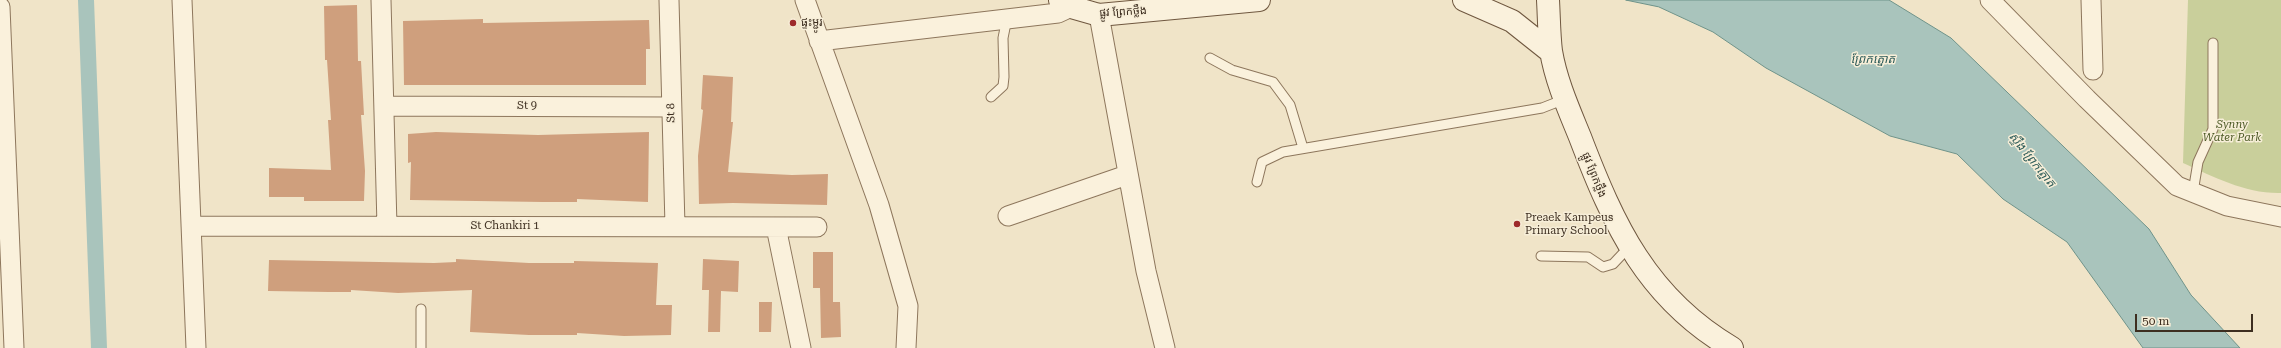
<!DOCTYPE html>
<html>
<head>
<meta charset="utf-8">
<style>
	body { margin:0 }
	#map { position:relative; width:2281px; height:348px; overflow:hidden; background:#f0e4c8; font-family:"Roboto Serif",serif }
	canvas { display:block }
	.scale { position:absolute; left:2135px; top:314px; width:118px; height:18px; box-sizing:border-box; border:2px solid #3d2e20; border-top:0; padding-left:5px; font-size:12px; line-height:14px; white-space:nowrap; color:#3d2e20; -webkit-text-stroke:3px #f7eed8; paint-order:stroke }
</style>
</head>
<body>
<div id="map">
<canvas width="2281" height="348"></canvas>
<div class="scale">50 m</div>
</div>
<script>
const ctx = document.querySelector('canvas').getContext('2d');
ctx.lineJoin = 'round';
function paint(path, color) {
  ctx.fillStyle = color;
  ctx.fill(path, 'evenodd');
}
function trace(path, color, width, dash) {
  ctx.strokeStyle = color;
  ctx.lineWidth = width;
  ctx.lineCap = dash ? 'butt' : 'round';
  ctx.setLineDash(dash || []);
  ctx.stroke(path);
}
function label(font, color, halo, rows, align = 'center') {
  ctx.font = font + ' "Roboto Serif","Noto Sans Khmer",serif';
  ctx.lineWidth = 3;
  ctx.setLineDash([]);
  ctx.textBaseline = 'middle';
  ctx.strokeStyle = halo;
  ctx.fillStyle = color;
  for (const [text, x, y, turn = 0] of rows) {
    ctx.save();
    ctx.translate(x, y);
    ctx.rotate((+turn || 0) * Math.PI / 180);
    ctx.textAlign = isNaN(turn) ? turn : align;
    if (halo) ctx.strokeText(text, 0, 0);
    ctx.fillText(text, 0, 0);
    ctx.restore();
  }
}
paint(new Path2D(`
	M2188,0H2281V193C2246,194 2214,177 2183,163Z`), '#c9cf9b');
const water = new Path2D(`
	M1626,0H1889L1951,38L2149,229L2191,295L2240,348H2143L2067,242L2003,199L1957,154L1890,136L1766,68L1713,32L1659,7Z`);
paint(water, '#a9c4bc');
trace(water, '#6f938a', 1);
trace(new Path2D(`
	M86,0L99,348`), '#a9c4bc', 16);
paint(new Path2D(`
	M357,5L358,61H361L364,115H361L365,171L364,201H304V197H269V168L331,170L328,120H331L327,60H325L324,6Z
	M483,19V23L649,20L650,49H646V85H404L403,21Z
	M703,75L733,77L731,122H733L728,172L792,175L828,174L827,205L733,203L699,204L698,156L703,110L701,109Z
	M436,132L538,135L649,132L648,202L577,199V202H543L410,200L411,162L408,163V134Z
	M813,252H833V302H840L841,337L821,338L820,288H813Z
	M456,259L529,263H574V261L658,263L656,305H672L671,335L624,336L577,333V335H529L470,332L472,290L398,293L351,290V292H329L268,291L269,260L434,263L456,262Z
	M703,259L739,261L738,292L721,291L720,332H708L709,290H702Z
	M759,302H772L771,332H759Z`), '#cf9f7d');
const lane = new Path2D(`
	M1210,58L1232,70L1273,82L1290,105L1303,148
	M991,97L1003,86L1004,77L1003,38L1007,18
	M1257,182L1262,162L1283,152L1542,108L1565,99
	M2193,192L2198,162L2213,129V43
	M1541,256L1588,257L1603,267L1613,264L1629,247
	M421,309V348`);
const street = new Path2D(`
	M182,0L196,348
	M381,0L387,226
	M669,0L675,226
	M805,0L879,205L908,306L906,348
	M1990,0L2087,99L2177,186L2227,206L2281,217
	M2091,0L2093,70
	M0,7L14,348
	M1099,15L1146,271L1165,348
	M819,41L1058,13L1071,7
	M384,106L671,107
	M1008,216L1127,175
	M191,226L817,227
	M776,227L801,348`);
const secondary = new Path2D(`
	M1060,0L1071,7L1099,15L1259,0
	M1464,0L1512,21L1551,52
	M1548,0C1549,17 1549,35 1551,51C1556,81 1569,110 1580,137C1614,226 1647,298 1732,348`);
trace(lane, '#8d765c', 11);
trace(street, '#8d765c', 21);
trace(secondary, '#6f573f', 24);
trace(lane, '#faf1dc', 9);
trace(street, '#faf1dc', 19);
trace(secondary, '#faf1dc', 22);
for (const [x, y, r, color] of [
	[793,23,4,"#9e2a2b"],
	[1517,224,4,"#9e2a2b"]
]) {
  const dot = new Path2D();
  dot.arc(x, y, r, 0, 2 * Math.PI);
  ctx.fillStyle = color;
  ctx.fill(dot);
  trace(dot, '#f7eed8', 1.5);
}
label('11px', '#3d2e20', '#f7eed8', [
	["ផ្លូវ ព្រែកថ្លឹង",1123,12,-3],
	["St 9",527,106],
	["St 8",671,113,-91],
	["ផ្លូវ ព្រែកថ្លឹង",1594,175,68],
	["St Chankiri 1",505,226]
]);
label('11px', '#3d2e20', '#f7eed8', [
	["ផ្ទះម្ជូរ",801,23],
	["Preaek Kampeus",1525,218],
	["Primary School",1525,231]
], 'left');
label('italic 11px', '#4d5a26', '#f7eed8', [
	["Synny",2232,125],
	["Water Park",2232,138]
]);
label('italic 12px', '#2f5d5a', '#f7eed8', [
	["ព្រែកត្នោត",1873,59],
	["ស្ទឹង ព្រែកត្នោត",2032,160,51]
]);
</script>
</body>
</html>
